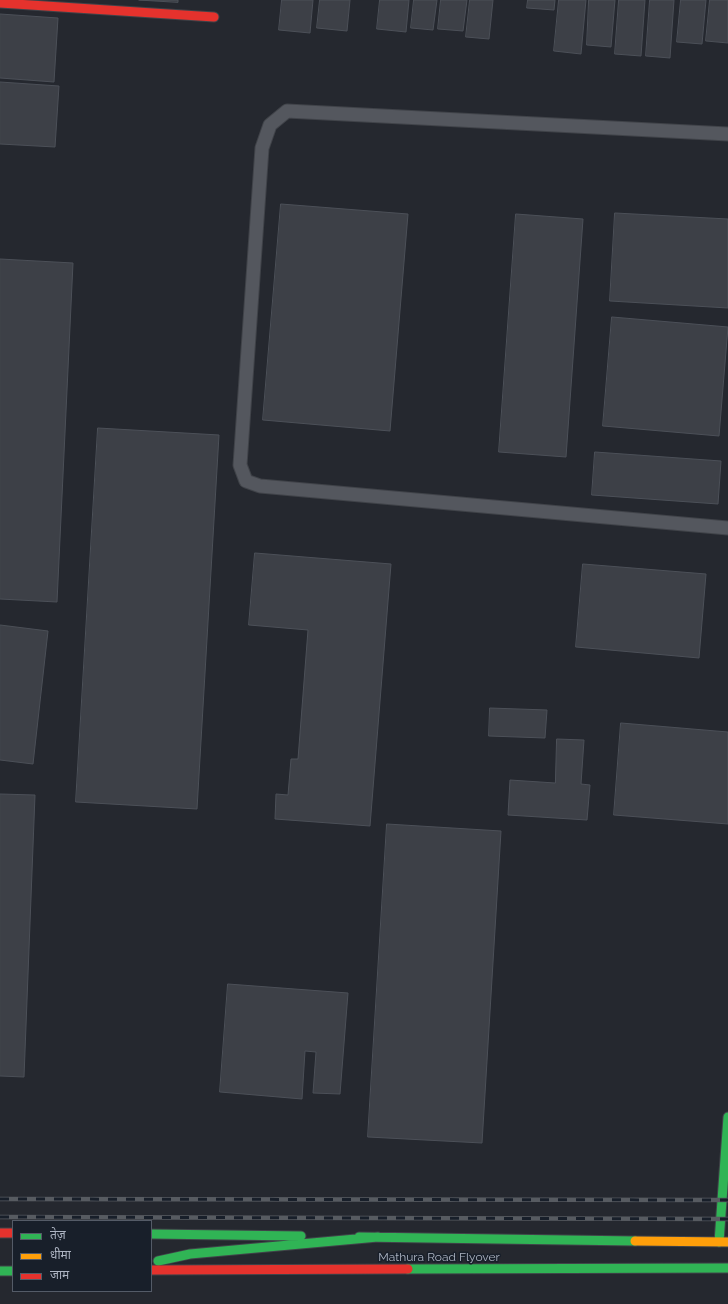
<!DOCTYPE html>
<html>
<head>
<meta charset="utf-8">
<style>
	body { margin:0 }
	#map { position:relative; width:728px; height:1304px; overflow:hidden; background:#25282f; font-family:Raleway,"Noto Sans Devanagari",sans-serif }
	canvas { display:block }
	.legend { position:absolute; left:12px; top:1220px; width:140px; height:72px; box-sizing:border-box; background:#181f2a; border:1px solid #545b67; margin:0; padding:5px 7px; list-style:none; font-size:12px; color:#adb4c2 }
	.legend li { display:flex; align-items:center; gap:8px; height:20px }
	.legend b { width:20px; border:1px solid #545b67 }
</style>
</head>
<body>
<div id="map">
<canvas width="728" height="1304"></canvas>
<ul class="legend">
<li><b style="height:5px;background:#30b455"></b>तेज़</li>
<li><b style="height:5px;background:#ff9f0a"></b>धीमा</li>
<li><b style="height:5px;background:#e5322d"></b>जाम</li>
</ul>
</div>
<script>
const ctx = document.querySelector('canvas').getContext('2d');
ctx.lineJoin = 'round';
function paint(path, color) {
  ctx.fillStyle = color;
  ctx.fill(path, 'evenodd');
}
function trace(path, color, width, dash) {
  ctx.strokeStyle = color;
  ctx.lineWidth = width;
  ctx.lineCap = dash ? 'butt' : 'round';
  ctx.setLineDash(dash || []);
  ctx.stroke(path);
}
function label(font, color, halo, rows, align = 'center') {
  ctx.font = font + ' Raleway,sans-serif';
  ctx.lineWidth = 3;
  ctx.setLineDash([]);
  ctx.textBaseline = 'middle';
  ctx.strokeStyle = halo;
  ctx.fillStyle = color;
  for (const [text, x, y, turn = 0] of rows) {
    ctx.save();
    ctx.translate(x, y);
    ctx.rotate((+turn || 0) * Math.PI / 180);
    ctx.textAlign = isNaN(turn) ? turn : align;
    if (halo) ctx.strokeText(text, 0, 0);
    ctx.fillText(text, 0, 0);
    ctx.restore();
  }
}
const building = new Path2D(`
	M139,0H178V2Z
	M282,0H313L310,33L279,30Z
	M320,0H350L347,31L317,28Z
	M380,0H409L406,32L377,29Z
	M414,0H437L433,30L411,28Z
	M441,0H467L463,31L438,29Z
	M470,0H493L489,39L466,37Z
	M528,0H555L554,10L527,8Z
	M559,0H586L581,54L554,51Z
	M589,0H615L611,47L587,45Z
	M619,0H645L641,56L615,54Z
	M650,0H674L670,58L646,56Z
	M681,0H706L702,44L677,42Z
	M710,0H728V43L706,41Z
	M0,14L58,18L54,82L0,78Z
	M0,82L59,86L55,147L0,144Z
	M281,204L408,214L390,431L263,420Z
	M615,213L728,219V308L610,301Z
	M516,214L583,219L566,457L499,452Z
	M0,259L73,263L57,602L0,599Z
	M612,317L728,327L719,436L603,426Z
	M98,428L219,435L197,809L76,802Z
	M595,452L721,461L718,504L592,495Z
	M255,553L391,564L370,826L275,819L276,794L288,795L291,759H298L308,630L249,625Z
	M583,564L706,574L699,658L576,647Z
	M0,625L48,631L33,764L0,760Z
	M490,708L547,710L545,738L489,736Z
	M621,723L728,732V824L614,815Z
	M557,739L584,740L581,784L590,785L587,820L508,815L510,780L555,783Z
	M0,794L35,795L24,1077L0,1076Z
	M387,824L501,831L482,1143L368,1137Z
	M228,984L348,993L340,1094L313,1093L316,1052L305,1051L302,1099L220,1092Z`);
paint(building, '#3d4047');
trace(building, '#4c5058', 1);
const lane = new Path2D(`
	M728,134L287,111L270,125L262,148L240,465L246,481L260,486L728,528`);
const fast = new Path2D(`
	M151,1234L301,1236
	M359,1237L635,1241
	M719,1242L728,1117
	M158,1261L190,1254L378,1237
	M408,1269L728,1268
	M0,1271H13`);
const slow = new Path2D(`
	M635,1241L728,1242`);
const jam = new Path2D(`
	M0,3L214,17
	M0,1233H13
	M151,1270L408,1269`);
trace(lane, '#404349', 15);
trace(fast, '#404349', 11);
trace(slow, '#404349', 11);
trace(jam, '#404349', 11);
trace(lane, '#54575e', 13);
trace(fast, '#30b455', 9);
trace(slow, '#ff9f0a', 9);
trace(jam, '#e5322d', 9);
const rail = new Path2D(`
	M0,1199L728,1200
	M0,1217L728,1219`);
trace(rail, '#575b61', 4.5);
trace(rail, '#181f2a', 3, [9]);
label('12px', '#adb4c2', '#181f2a', [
	["Mathura Road Flyover",439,1257]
]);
</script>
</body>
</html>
